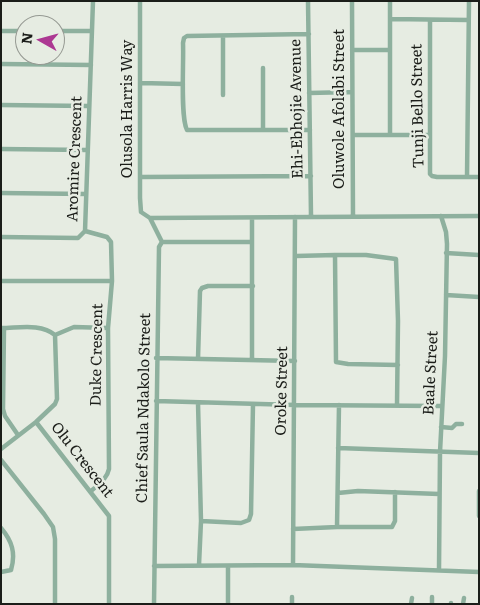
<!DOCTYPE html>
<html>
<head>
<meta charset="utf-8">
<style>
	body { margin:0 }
	#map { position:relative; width:480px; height:605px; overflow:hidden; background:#e6ece2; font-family:Literata,serif }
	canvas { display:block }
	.frame { position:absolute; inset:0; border:2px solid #1b1d19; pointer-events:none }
	.north { position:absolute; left:15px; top:15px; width:50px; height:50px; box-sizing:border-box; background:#e6ece2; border:1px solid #959992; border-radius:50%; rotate:277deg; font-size:14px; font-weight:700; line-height:20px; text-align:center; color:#1b1d19 }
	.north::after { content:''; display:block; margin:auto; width:18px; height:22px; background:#ac3892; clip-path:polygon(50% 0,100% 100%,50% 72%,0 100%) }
</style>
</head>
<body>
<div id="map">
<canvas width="480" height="605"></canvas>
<div class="frame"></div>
<div class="north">N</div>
</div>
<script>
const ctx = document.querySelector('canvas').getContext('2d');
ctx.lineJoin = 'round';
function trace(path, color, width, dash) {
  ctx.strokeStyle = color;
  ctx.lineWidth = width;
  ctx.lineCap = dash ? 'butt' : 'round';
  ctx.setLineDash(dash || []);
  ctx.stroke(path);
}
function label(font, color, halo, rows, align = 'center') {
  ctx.font = font + ' Literata,serif';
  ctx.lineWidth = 5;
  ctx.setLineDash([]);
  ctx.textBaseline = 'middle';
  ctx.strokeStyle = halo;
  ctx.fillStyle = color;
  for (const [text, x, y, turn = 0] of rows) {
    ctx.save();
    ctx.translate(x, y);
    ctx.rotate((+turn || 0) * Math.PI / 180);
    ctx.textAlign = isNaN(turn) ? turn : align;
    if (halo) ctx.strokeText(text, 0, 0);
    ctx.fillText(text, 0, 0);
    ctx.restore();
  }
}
trace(new Path2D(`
	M140,1V198L141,212L150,218L479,216
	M308,1L311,216
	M352,1L353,217
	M390,1V135
	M390,19L468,20
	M430,20V174L432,176L437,177H479
	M1,31H25
	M55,31H92
	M309,34L187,36L184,38L183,43C184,61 180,117 187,130H310
	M352,50H390
	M1,64L91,65
	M263,68V130
	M141,83L183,84
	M309,93L352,92
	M223,95V36
	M1,105L88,106
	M353,135H429
	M1,149L87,150
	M141,177L311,176
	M467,177L469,1
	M1,193L86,194
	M150,218L162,242L159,247L154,604
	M252,218V360
	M85,231L107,237L111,242L112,281L108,328L109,469C107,479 99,484 91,491
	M1,237L78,238L85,231L93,1
	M162,242H252
	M446,253L479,255
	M335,255H366L396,259L398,321L397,405
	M296,256L335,255L336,362L348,364L398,365
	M1,281H112
	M446,295L479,297
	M1,328C19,328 41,323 55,335L57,399L55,404L36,422L1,449
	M4,328L3,409L5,416L18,435
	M55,335L74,327L108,328
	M156,358L295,361
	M198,359L200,291L202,288L208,286H253
	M156,401L295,405L441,406
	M198,403L201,521L199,565
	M36,422L109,516V604
	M441,427L452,428L456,424H462
	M338,448L479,453
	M1,460L44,514L53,527L55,539V604
	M479,491V516
	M338,493L358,491L439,494
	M201,521L241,523L249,520L251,514L253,404
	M337,527H392L395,521V492
	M1,528C12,541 16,553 11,570L1,572
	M293,529L337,527L339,405
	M293,565L295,217
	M154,566L293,565L479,572
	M228,566V604
	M439,570L440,452L445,356L447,244L446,232L441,216
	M292,604V597
	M411,604L412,598
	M432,604V597
	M451,604V603
	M463,604L464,598`), '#8eb09e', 4.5);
label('15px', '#1b1d19', '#e6ece2', [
	["Tunji Bello Street",418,106,-91],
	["Olusola Harris Way",128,109,-90],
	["Ehi-Ebhojie Avenue",297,109,-91],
	["Oluwole Afolabi Street",340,109,-90],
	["Aromire Crescent",75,159,-88],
	["Duke Crescent",97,355,-89],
	["Baale Street",431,373,-87],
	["Oroke Street",282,391,-89],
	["Chief Saula Ndakolo Street",144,408,-89],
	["Olu Crescent",82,460,52]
]);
</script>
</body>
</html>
